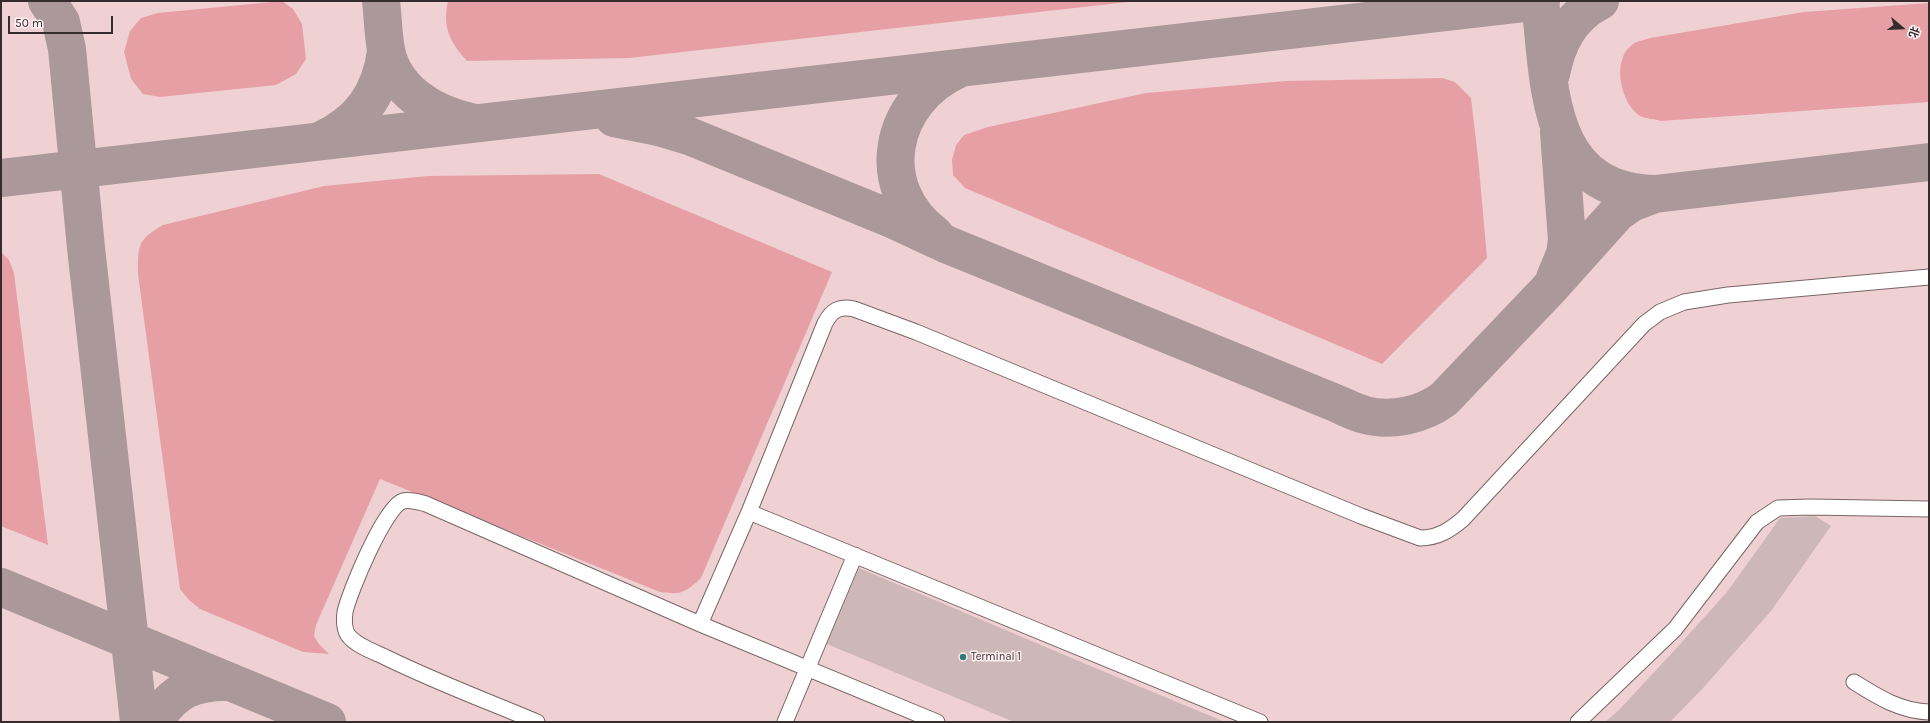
<!DOCTYPE html>
<html>
<head>
<meta charset="utf-8">
<style>
	body { margin:0 }
	#map { position:relative; width:1930px; height:723px; overflow:hidden; background:#f8e0e2; font-family:Karla,"Noto Sans SC",sans-serif }
	canvas { display:block }
	.frame { position:absolute; inset:0; border:2px solid #352c2d; pointer-events:none }
	.north { position:absolute; left:1882px; top:8px; width:40px; height:40px; -webkit-text-stroke:3px #fff0f1; paint-order:stroke; rotate:109deg; font-size:11px; font-weight:700; line-height:16px; text-align:center; color:#352c2d }
	.north::after { content:''; display:block; margin:auto; width:14px; height:18px; background:#352c2d; clip-path:polygon(50% 0,100% 100%,50% 72%,0 100%) }
	.scale { position:absolute; left:8px; top:16px; width:105px; height:18px; box-sizing:border-box; border:2px solid #352c2d; border-top:0; padding-left:5px; font-size:12px; line-height:14px; white-space:nowrap; color:#352c2d; -webkit-text-stroke:3px #fff0f1; paint-order:stroke }
</style>
</head>
<body>
<div id="map">
<canvas width="1930" height="723"></canvas>
<div class="frame"></div>
<div class="north">北</div>
<div class="scale">50 m</div>
</div>
<script>
const ctx = document.querySelector('canvas').getContext('2d');
ctx.lineJoin = 'round';
function paint(path, color) {
  ctx.fillStyle = color;
  ctx.fill(path, 'evenodd');
}
function trace(path, color, width, dash) {
  ctx.strokeStyle = color;
  ctx.lineWidth = width;
  ctx.lineCap = dash ? 'butt' : 'round';
  ctx.setLineDash(dash || []);
  ctx.stroke(path);
}
function label(font, color, halo, rows, align = 'center') {
  ctx.font = font + ' Karla,sans-serif';
  ctx.lineWidth = 3;
  ctx.setLineDash([]);
  ctx.textBaseline = 'middle';
  ctx.strokeStyle = halo;
  ctx.fillStyle = color;
  for (const [text, x, y, turn = 0] of rows) {
    ctx.save();
    ctx.translate(x, y);
    ctx.rotate((+turn || 0) * Math.PI / 180);
    ctx.textAlign = isNaN(turn) ? turn : align;
    if (halo) ctx.strokeText(text, 0, 0);
    ctx.fillText(text, 0, 0);
    ctx.restore();
  }
}
paint(new Path2D(`
	M1,1H1929V722H1Z`), '#f0d1d3');
paint(new Path2D(`
	M282,1L293,9L302,24L306,59L296,74L276,85L160,97L143,94L131,79L124,52L130,31L141,18L158,13Z
	M448,1H1137L629,58L467,61C450,42 442,27 448,1Z
	M1929,3V102L1661,121C1655,119 1646,119 1640,116C1620,103 1611,59 1633,44C1637,41 1645,40 1650,38L1804,12Z
	M1442,78L1455,82L1471,98L1478,157L1487,258L1382,364L965,188L953,175L952,160L956,145L964,135L988,127L1146,93L1286,81Z
	M599,174L832,272L701,578C685,593 681,595 660,592L380,479L316,625L314,636L319,644L329,654L303,652L200,609L189,600L180,589L138,274C138,246 137,240 163,225L324,186L428,176Z
	M1,252L9,260L14,273L48,545L1,526Z`), '#e6a0a5');
trace(new Path2D(`
	M47,1L61,22L67,49L86,248L139,722
	M381,1C383,17 383,34 386,50C394,91 433,114 471,122
	M1540,1C1550,84 1544,191 1655,194L1929,162
	M1551,74C1557,43 1570,16 1600,1
	M614,118L659,127L689,136L894,220L948,245L1333,402C1343,406 1354,412 1365,415C1391,422 1423,415 1444,399L1547,291L1617,213L1631,203L1655,194
	M320,141C360,122 380,95 386,52
	M1,178L1541,1
	M935,235C871,187 889,100 959,69
	M1555,278L1565,254L1567,240L1559,132
	M1,587L327,722
	M154,722C174,690 193,681 231,682`), '#aa989a', 38);
paint(new Path2D(`
	M1815,516L1831,526L1771,611L1704,687L1670,722H1605L1618,711L1672,653L1727,592L1780,518Z
	M859,568L1100,670L1225,722H1014L827,644Z`), '#ceb7b8');
const minor = new Path2D(`
	M749,512L825,323C832,310 839,306 854,309L916,332L1361,516L1420,538C1438,538 1450,530 1463,519L1644,324L1660,312L1684,302L1728,295L1929,277
	M700,624L749,512L1260,722
	M1854,682C1878,697 1900,711 1929,712
	M537,722C487,701 436,682 387,658C375,652 356,646 348,635C344,629 344,620 345,612C349,593 385,506 403,501C410,499 419,502 426,504L700,624L937,722
	M785,722L855,555
	M1578,722L1675,629L1757,522L1778,508L1810,507L1929,509`);
trace(minor, '#796566', 17);
trace(minor, '#fff', 15);
for (const [x, y, r, color] of [
	[963,657,4,"#307978"]
]) {
  const dot = new Path2D();
  dot.arc(x, y, r, 0, 2 * Math.PI);
  ctx.fillStyle = color;
  ctx.fill(dot);
  trace(dot, '#fff0f1', 1.5);
}
label('11px', '#352c2d', '#fff0f1', [
	["Terminal 1",971,657]
], 'left');
</script>
</body>
</html>
